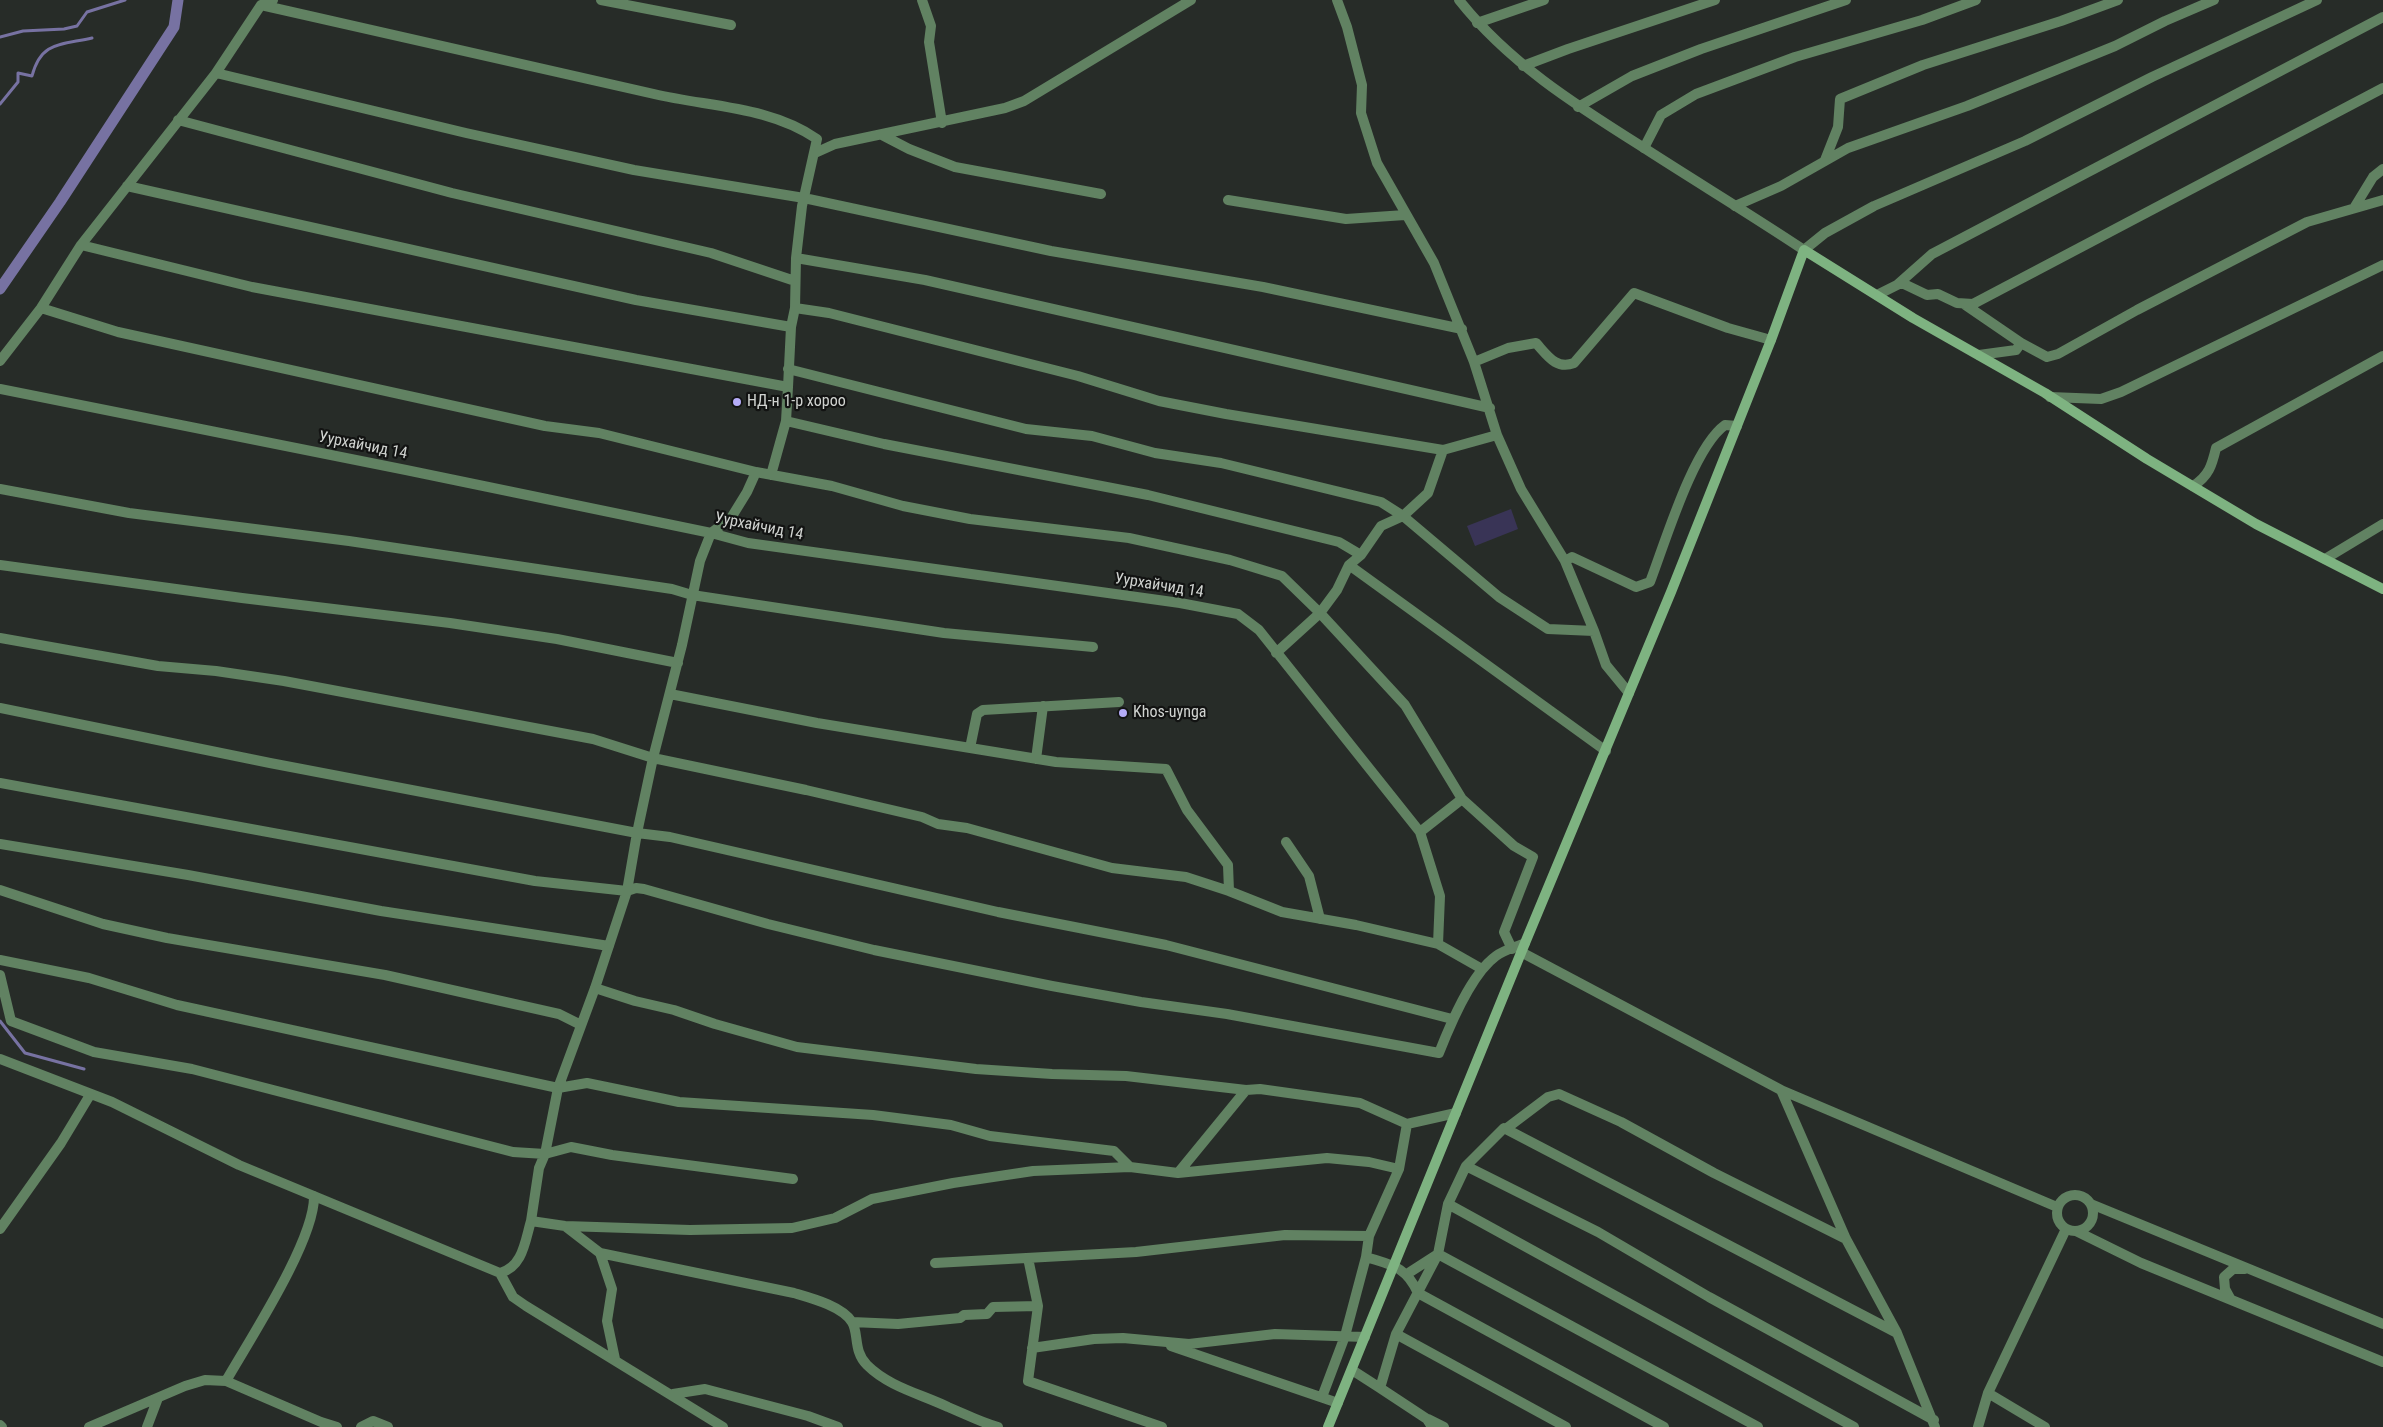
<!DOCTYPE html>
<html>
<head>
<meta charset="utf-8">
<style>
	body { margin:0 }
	canvas { display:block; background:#272c28 }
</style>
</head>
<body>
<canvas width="2383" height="1427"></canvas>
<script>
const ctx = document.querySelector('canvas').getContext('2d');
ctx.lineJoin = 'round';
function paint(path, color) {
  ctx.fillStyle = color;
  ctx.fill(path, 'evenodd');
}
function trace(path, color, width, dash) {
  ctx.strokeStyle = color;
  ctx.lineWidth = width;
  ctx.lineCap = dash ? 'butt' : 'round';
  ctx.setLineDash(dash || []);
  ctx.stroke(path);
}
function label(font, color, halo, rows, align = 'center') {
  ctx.font = font + ' "Roboto Condensed",sans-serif';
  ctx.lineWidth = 4.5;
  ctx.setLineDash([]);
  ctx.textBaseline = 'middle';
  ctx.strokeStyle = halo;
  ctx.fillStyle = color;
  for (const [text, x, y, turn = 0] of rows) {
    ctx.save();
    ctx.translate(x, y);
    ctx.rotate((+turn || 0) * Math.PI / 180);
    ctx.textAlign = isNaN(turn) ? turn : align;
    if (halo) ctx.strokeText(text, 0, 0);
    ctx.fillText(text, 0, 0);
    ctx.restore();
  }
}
paint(new Path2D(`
	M1511,509L1518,529L1475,546L1467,526Z`), '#393456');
trace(new Path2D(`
	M0,37L23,31L64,29L77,26L87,12L125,0
	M0,104L18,82V73L32,76C41,41 61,45 92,38
	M0,1021L25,1053L84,1069`), '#7772a2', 3);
trace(new Path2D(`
	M0,289L60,202L174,27L178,0`), '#7772a2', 11);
trace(new Path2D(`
	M601,0L731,25
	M922,0L931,26L929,42L942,123
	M1337,0L1347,27L1362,85L1361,113L1377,163L1434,263L1474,362L1497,435L1443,450L1428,493L1403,516L1381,526L1361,555L1349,565L1337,590L1320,613L1405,705L1462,799L1420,832L1440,896L1438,944L1482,969
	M1477,23L1544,0
	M1523,66L1568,49L1715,0
	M216,73L466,133L634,170L804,198L1051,251L1263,287L1462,329
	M1578,107L1632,76L1701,49L1846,0
	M178,120L452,193L711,253L795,281
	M882,135L909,149L955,167L1101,194
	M1644,148L1661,115L1696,94L1795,57L1922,20L1976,0
	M815,153L835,144L1005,108L1024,101L1191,0
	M1825,160L1838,127L1840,99L1923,65L2061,21L2118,0
	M127,186L636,300L791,327
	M1228,200L1346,219L1405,215
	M1735,206L1781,186L1848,148L1967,106L2115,46L2165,21L2214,0
	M2354,208L2373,177L2383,169
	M81,245L252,287L788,387L791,327L795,308L796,258L802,206L817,139C769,106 709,107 654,94C523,65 392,35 261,5
	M1804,250L1825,233L1874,206L2025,141L2152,77L2317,0
	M796,258L925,280L1490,408
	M1898,284H1904L1927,295L1938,294L1957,303L1973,304L2383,88
	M1877,295L1897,285L1932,254L2383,17
	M1964,304L2021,343
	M41,308L118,332L545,426L599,433L756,472L832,486L903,506L970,519L1129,538L1230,560L1282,576L1320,613L1276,653
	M795,308L829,313L1078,376L1159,401L1226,414L1443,450
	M1979,355L2016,350L2021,343L2047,357L2058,354L2137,310L2307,222L2383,200
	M0,361L41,308L81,245L216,73L261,5L273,0
	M1474,362L1508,348L1536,343C1547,355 1556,370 1574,363L1634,293L1728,328L1771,340
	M788,369L1026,429L1092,436L1155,453L1221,463L1381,502L1403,516L1499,597L1548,629L1594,631L1606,665L1629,693
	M0,389L406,470L711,533L748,543L1180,603L1238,614L1259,630L1420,832
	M2050,397L2101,399L2121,392L2383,265
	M786,421L884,444L1148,495L1339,542L1361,555
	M1497,435L1521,489L1565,561L1594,631
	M771,475L786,421L788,387
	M2193,486C2209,476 2212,465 2216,448L2383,356
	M0,489L129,513L349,541L672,589L692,595L944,633L1093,647
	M2325,559L2383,524
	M1565,561L1572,557L1636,587L1650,582C1665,543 1693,448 1725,425L1737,426
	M0,565L242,598L450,623L557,639L678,663
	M1349,565L1606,751
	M0,638L158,666L216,671L284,681L593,739L653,758L806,790L922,817L938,824L967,828L1112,868L1186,877L1229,891
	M670,694L817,723L1056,762L1166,769L1187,810L1228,865L1229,891L1282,912L1356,925L1438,944
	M0,708L270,763L637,833L670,837L998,912L1166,945L1452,1019
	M970,748L977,714L983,710L1119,702
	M1036,759L1043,706
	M0,783L535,881L627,891L636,888L644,889L768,924L874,950L1052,986L1141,1002L1227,1014L1439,1053C1450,1025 1471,974 1496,956C1504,950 1516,947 1525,943
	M1462,799L1514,846L1533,857L1504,932L1512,949
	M1286,842L1309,876L1320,919
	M0,844L188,875L381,911L609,946
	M0,890L103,924L167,938L385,975L559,1014L581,1025
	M1521,952L1781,1090L1846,1239L1897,1333L1935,1427
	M0,960L89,978L177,1005L558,1088L587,1083L679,1102L873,1115L951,1125L990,1136L1114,1151L1130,1167L1178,1173L1246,1090
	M0,975L11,1021L94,1052L192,1069L513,1152L545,1154L571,1147L612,1155L793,1179
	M595,988L635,1001L674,1010L715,1024L797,1047L976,1069L1052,1074L1126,1076L1246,1090L1260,1089L1360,1103L1407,1124L1456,1113
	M0,1059L112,1102L239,1165L500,1273C523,1267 525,1241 531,1221L565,1226L690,1230L792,1228L835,1218L872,1199L953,1183L1033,1171L1130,1167
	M1781,1090L2057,1207
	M1407,1124L1399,1169L1369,1236L1366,1257C1391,1265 1406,1266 1418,1293L1664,1427
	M1507,1128L1548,1097L1559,1094L1621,1122L1714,1173L1846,1239
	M1466,1166L1598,1232L1709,1297L1934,1420
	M1178,1173L1327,1158L1369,1162L1399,1169
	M2057 1213a18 18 0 1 1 36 0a18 18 0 1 1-36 0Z
	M1448,1204L1854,1427
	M2091,1204L2383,1324
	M531,1221L539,1168L545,1154L558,1088L595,988L627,891L637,833L653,758L682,645L700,561L711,533L731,518L747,492L756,472
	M565,1226L600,1253L794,1293C811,1298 842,1306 852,1322C859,1333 853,1351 867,1365C889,1387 921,1394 948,1407C965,1414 980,1422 998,1427
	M0,1229L61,1143L90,1095
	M2076,1231L2141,1263L2383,1362
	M600,1253L612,1289L607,1321L615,1359
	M1028,1258L1038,1306L1028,1381L1162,1427
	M935,1263L1136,1252L1285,1235L1369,1236
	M500,1273L513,1297L526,1306L723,1427
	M1407,1274L1438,1254L1758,1427
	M2231,1300L2225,1289L2224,1277L2233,1269H2245
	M852,1322L898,1324L960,1318L964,1315L987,1314L993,1307L1038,1306
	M1396,1334L1566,1427
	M1171,1346L1338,1403
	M1032,1348L1094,1339L1123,1338L1189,1344L1275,1334L1365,1337
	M1352,1370L1380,1388
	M226,1381C250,1339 315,1240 314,1196
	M1988,1393L2045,1427
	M673,1394L705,1389L808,1416L838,1427
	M1322,1397L1345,1336L1366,1257
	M1428,1419L1444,1427
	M0,1425L2,1427
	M89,1427L185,1386L205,1380L226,1381L321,1422L337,1427
	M147,1427L158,1398
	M361,1427L373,1421L388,1427
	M1432,1427L1427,1419L1380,1388L1396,1334L1438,1254L1448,1204L1466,1166L1504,1128L1897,1333
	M1978,1427L1988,1393L2066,1229`), '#618262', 10);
trace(new Path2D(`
	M1459,0C1508,62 1574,104 1641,146C1695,181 1750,214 1804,250`), '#618262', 10);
trace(new Path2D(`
	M1328,1427L1525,943L1671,592L1771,340L1804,250L1913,318L2045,393L2147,459L2256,524L2383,589`), '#7eb381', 10);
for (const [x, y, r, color] of [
	[737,402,5,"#b5acf8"],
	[1123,713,5,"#b5acf8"]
]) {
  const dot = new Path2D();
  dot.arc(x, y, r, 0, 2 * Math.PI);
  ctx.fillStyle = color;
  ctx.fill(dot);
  trace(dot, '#121312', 2);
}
label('16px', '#d0d3d0', '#121312', [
	["НД-н 1-р хороо",747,402],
	["Khos-uynga",1133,713]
], 'left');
label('16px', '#d0d3d0', '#121312', [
	["Уурхайчид 14",363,446,11],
	["Уурхайчид 14",759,527,11],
	["Уурхайчид 14",1159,586,9]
]);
</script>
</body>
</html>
